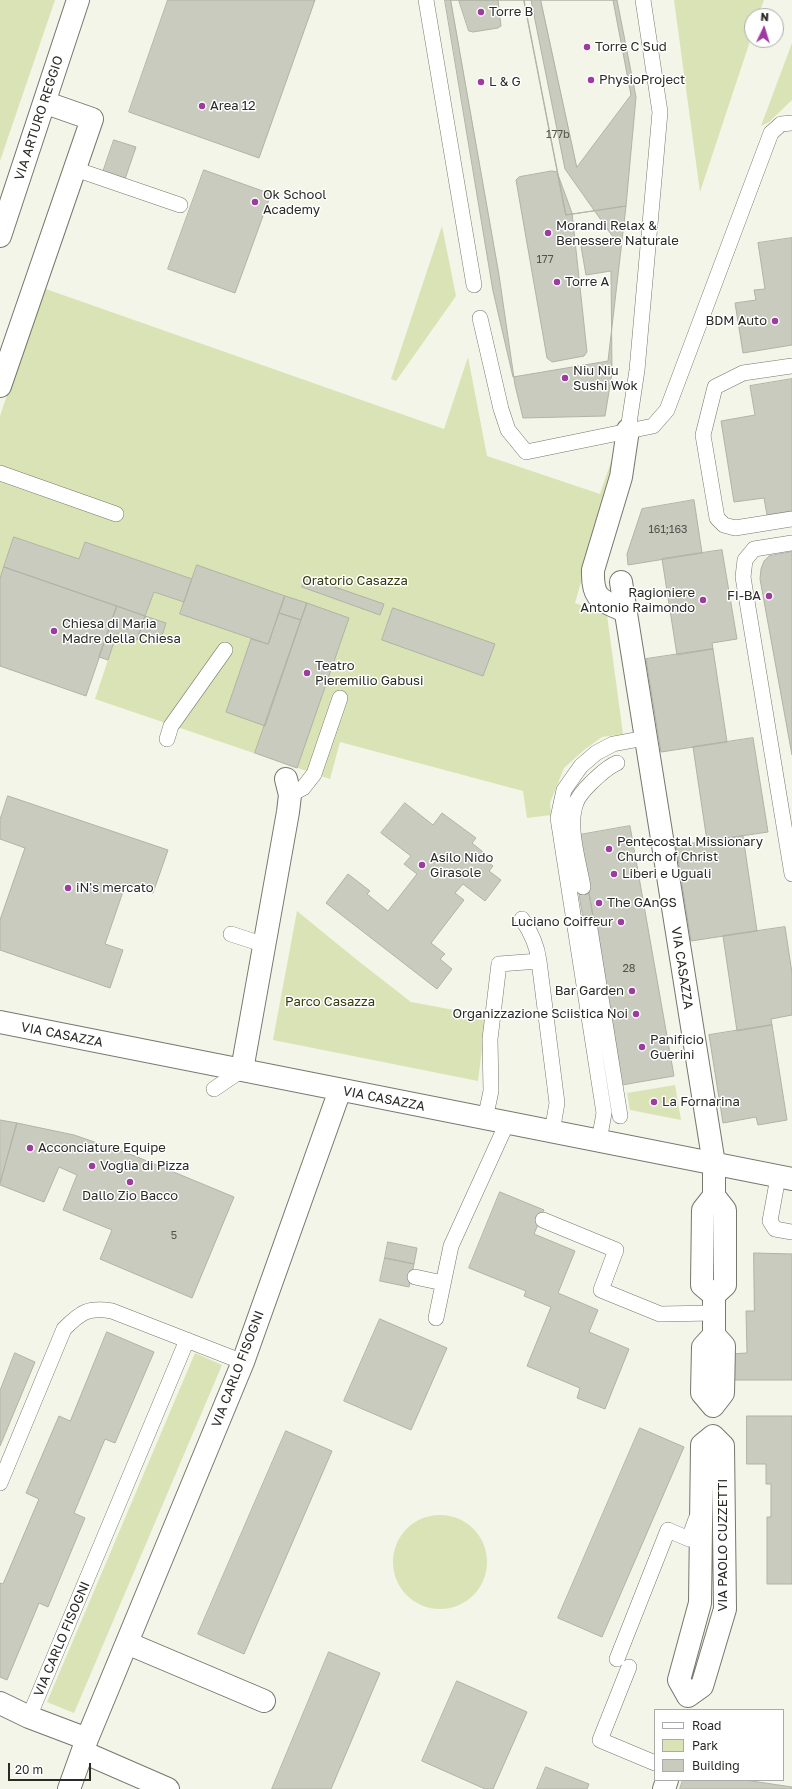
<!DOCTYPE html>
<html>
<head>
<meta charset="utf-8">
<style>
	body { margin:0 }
	#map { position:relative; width:792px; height:1789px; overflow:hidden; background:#f2f5e7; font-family:"Golos Text",sans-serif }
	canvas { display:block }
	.legend { position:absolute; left:654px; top:1709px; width:130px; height:72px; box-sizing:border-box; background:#fff; border:1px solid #aaaaa8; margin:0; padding:5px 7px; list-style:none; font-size:12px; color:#2a2b26 }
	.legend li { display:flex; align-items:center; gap:8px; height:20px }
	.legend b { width:20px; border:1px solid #aaaaa8 }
	.north { position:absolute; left:744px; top:8px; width:40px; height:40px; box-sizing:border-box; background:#fff; border:1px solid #aaaaa8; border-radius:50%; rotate:4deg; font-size:11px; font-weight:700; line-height:16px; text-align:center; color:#2a2b26 }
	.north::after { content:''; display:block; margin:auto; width:14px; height:18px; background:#9e3ba1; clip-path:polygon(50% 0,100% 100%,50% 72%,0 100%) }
	.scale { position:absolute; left:8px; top:1763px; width:83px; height:18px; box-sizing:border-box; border:2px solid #2a2b26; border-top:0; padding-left:5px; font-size:12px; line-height:14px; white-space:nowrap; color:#2a2b26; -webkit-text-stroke:3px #fff; paint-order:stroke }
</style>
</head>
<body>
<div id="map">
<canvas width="792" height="1789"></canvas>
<ul class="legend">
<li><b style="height:5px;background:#fff"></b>Road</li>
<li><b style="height:11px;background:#dae3b5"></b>Park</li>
<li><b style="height:11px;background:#c8cbbd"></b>Building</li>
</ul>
<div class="north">N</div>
<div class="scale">20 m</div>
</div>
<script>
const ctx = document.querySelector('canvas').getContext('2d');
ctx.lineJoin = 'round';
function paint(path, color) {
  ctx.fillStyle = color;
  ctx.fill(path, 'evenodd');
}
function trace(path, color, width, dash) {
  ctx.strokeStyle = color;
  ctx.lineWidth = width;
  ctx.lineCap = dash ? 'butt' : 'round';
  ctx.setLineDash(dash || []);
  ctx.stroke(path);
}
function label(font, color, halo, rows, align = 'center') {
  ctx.font = font + ' "Golos Text",sans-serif';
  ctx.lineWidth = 3;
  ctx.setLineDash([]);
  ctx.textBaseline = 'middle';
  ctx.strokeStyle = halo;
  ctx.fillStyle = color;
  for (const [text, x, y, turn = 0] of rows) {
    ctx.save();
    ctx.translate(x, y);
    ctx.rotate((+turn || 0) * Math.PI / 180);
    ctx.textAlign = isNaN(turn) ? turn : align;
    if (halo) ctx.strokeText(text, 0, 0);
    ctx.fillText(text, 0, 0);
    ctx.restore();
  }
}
paint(new Path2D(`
	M0,0H55L0,161Z
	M674,0H764L758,16H752V35L700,192Z
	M792,43V100L769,122L761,126Z
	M442,226L456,296L396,381L391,379Z
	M43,288L444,429L468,357L487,456L600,494L617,444L618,453L575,603L607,615L623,734L602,737L584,750L564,768L550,803L551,815L527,818L523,791L340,742L330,779L95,699L117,633L137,640L139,635L159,641L166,623L145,616L154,592L184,602L192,579L85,542L79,559L15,537L0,579V416Z
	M297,911L357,960L411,1002L486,1016L478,1081L273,1040Z
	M675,1085L681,1120L630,1110L627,1093Z
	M195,1353L222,1365L74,1713L47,1702Z
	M393 1562a47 47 0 1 1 94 0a47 47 0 1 1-94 0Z`), '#dae3b5');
const building = new Path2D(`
	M168,0H315L259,158L129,112Z
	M445,0H524L566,215L626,206L608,361L513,377L493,291Z
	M451,0H531L565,169L613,237L581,246L586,275L611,271L612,373L605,416L523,418L515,385L499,275Z
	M459,0H498L501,26L498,28L473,32L469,31Z
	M524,0H617L636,97L626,206L566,215Z
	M541,0H613L631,95L577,167Z
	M114,140L136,147L125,179L103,172Z
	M204,170L271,194L235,293L168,269Z
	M552,171L557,172L572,213L587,352L584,356L552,362L547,358L516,180L519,177Z
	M792,238V345L743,353L735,303L756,300L754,290L765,289L758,243Z
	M792,379V511L767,515L764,498L734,502L721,421L755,415L750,386Z
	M694,500L702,553L628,565L627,554L642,509Z
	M14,537L79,559L85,542L192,579L184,602L154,592L145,616L4,567Z
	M722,550L737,639L712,643L713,649L677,655L662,559Z
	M792,552V755L760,579L761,569L764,561L769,556Z
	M197,565L285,596L268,644L180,614Z
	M4,567L117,606L86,696L0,666V579Z
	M306,577L384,604L380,615L302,587Z
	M285,596L307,603L301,620L279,613Z
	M307,603L349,618L297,768L255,753Z
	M117,606L145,616L137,640L117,633L108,660L99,657Z
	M393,608L495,644L483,676L382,640Z
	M279,613L301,620L265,726L226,712L251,639L268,644Z
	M145,616L166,623L160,642L139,635Z
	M713,649L727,742L661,752L646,659Z
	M753,738L768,832L707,841L693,747Z
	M8,796L168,850L153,893L126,883L105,944L123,950L110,988L0,950V920L25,848L0,839V820Z
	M405,803L433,825L442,813L476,838L472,843L483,852L480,856L493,866L489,871L501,880L485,901L463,884L455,893L464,900L431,943L445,954L440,959L452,969L437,989L326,903L348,874L370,891L367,894L388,911L417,874L404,864L411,856L381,833Z
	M630,826L674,1076L622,1085L579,835Z
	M743,836L757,931L691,941L676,846Z
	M588,887L594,922L584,924L578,888Z
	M785,927L792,973V1015L771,1019L772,1025L737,1031L723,936Z
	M772,1025L787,1120L758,1125L756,1117L723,1123L709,1035Z
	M0,1120L17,1123L0,1183Z
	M17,1123L74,1135L135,1156L234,1197L192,1298L100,1259L112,1230L63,1210L77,1175L59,1167L44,1202L0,1185Z
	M500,1192L544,1210L534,1234L575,1251L558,1293L598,1310L589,1332L629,1349L605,1409L577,1398L580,1388L527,1366L551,1307L524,1296L526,1291L469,1268Z
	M388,1242L417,1248L414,1264L385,1258Z
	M754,1253L792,1254V1380H729L728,1354L747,1353L746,1311H754Z
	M385,1258L414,1264L409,1287L380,1281Z
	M380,1319L447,1348L411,1430L344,1401Z
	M107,1332L154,1352L115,1443L105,1439L74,1513L85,1518L48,1607L39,1603L7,1680L0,1677V1583L3,1584L39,1499L26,1493L59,1416L70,1421Z
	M15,1353L35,1362L0,1446V1391Z
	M747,1416H792V1584H767V1517H771V1484H766V1464H747Z
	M640,1428L684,1447L602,1637L558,1618Z
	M286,1431L332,1451L244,1654L198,1634Z
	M329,1652L380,1673L331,1789H272Z
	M457,1681L527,1712L493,1789H485L422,1761Z
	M546,1767L589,1784L587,1789H537Z
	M683,1780H745L792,1787V1789H680Z`);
paint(building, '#c8cbbd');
trace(building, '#b0b3a5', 1);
const service = new Path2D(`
	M426,0L474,285
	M75,169L180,205
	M480,318L501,409L508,430L526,452L653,426L667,410L771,133L781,124L792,123
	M792,366L743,373L715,387L703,435L717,518L724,525L735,528L792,519
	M628,430L637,370L660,112L643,0
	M0,473L116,514
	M792,543L754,549L745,560L743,577L792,874
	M167,739L171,726L225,650
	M290,795L303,788L314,774L340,698
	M583,887C579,863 567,826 576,803C579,794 587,787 593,781C601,774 607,767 617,763
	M522,919C531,932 537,945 539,961
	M589,923L620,1116
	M231,934L265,945
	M214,1089L242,1070
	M485,1119L491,1091L490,1039L499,964L539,961L557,1103L552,1132
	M599,1141L604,1113L558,818L564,790L581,766L596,753L613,744L645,738
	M778,1177L770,1221L775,1229L792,1232
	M543,1220L616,1250L601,1290L660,1314L714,1313
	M415,1277L443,1283
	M436,1318L451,1246L507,1123
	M0,1483L64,1329C81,1312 88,1307 112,1311L243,1362
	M617,1659L668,1530L689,1539L696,1519
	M629,1667L600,1740L655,1763
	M29,1717L187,1340`);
const pedestrian = new Path2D(`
	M0,386L92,119L52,105
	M625,611C601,600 592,600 593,570L621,477L628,430`);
const minor = new Path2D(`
	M0,236L78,0
	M621,582L714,1164V1196L703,1210L702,1285L714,1295L725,1285V1210L714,1196
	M0,1022L792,1179
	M242,1070L288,812L290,795L286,779
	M714,1335L724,1346L723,1393L713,1406L702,1393L703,1347Z
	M714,1335V1295
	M713,1436L723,1446L725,1609L702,1686L688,1696L679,1680L700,1603L702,1445Z
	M127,1643L264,1701
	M0,1703L29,1717L87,1739
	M83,1752L168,1789
	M69,1789L87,1739L243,1362L340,1090
	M664,1789L667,1780`);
trace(service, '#75786c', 16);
trace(pedestrian, '#75786c', 24);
trace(minor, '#75786c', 24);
trace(service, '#fff', 15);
trace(pedestrian, '#fff', 22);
trace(minor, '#fff', 22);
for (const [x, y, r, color] of [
	[481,12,4,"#9e3ba1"],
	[587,47,4,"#9e3ba1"],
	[591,80,4,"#9e3ba1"],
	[481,82,4,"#9e3ba1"],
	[202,106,4,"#9e3ba1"],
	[255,202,4,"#9e3ba1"],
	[548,233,4,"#9e3ba1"],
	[557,282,4,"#9e3ba1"],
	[775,321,4,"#9e3ba1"],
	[565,378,4,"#9e3ba1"],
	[769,596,4,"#9e3ba1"],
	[703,600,4,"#9e3ba1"],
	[54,631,4,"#9e3ba1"],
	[307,673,4,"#9e3ba1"],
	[609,849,4,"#9e3ba1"],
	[422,865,4,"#9e3ba1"],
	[614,874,4,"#9e3ba1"],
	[68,888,4,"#9e3ba1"],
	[599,903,4,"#9e3ba1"],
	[621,922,4,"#9e3ba1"],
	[632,991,4,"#9e3ba1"],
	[636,1014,4,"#9e3ba1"],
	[642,1047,4,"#9e3ba1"],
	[654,1102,4,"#9e3ba1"],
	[30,1148,4,"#9e3ba1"],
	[92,1166,4,"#9e3ba1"],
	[130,1182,4,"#9e3ba1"]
]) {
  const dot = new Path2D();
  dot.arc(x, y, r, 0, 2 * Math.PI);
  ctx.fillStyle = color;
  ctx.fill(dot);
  trace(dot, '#fff', 1.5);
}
label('11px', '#52534c', null, [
	["177b",558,135],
	["177",545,260],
	["161;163",668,530],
	["28",629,969],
	["5",174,1236]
]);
label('13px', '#2a2b26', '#fff', [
	["Torre B",489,12],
	["Torre C Sud",595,47],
	["PhysioProject",599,80],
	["L & G",489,82],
	["Area 12",210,106],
	["Ok School",263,195],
	["Academy",263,210],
	["Morandi Relax &",556,226],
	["Benessere Naturale",556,241],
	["Torre A",565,282],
	["BDM Auto",767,321,"right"],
	["Niu Niu",573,371],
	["Sushi Wok",573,386],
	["Ragioniere",695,593,"right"],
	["Antonio Raimondo",695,608,"right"],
	["FI-BA",761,596,"right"],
	["Chiesa di Maria",62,624],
	["Madre della Chiesa",62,639],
	["Teatro",315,666],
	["Pieremilio Gabusi",315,681],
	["Pentecostal Missionary",617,842],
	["Church of Christ",617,857],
	["Asilo Nido",430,858],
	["Girasole",430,873],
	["Liberi e Uguali",622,874],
	["iN's mercato",76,888],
	["The GAnGS",607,903],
	["Luciano Coiffeur",613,922,"right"],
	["Bar Garden",624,991,"right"],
	["Organizzazione Sciistica Noi",628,1014,"right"],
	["Panificio",650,1040],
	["Guerini",650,1055],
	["La Fornarina",662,1102],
	["Acconciature Equipe",38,1148],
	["Voglia di Pizza",100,1166],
	["Dallo Zio Bacco",130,1196,"center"]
], 'left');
label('13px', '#2a2b26', '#fff', [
	["VIA ARTURO REGGIO",39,118,-72],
	["VIA CASAZZA",682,968,81],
	["VIA CASAZZA",62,1035,11],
	["VIA CASAZZA",384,1099,11],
	["VIA CARLO FISOGNI",238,1369,-69],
	["VIA PAOLO CUZZETTI",723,1545,-90],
	["VIA CARLO FISOGNI",62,1639,-67]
]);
label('13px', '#343a09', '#fff', [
	["Oratorio Casazza",355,581],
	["Parco Casazza",330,1002]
]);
</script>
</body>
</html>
